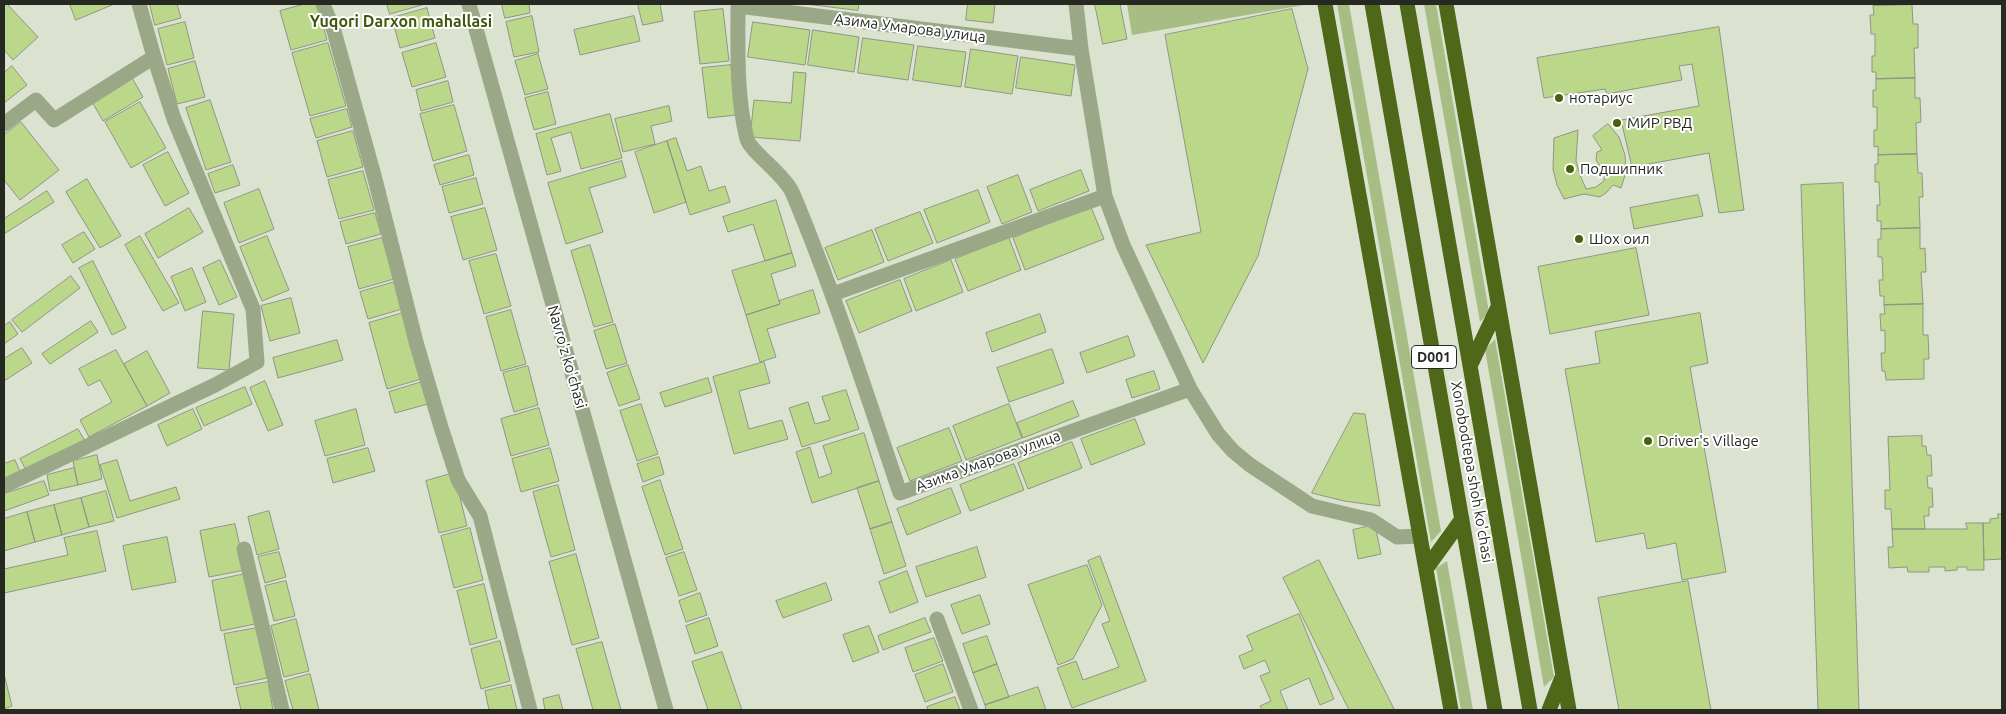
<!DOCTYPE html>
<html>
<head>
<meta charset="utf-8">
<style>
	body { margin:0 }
	#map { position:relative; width:2006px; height:714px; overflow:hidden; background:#dbe2d0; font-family:Ubuntu,sans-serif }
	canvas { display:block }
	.frame { position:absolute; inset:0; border:5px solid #262822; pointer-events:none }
</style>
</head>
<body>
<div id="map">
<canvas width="2006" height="714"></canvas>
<div class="frame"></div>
</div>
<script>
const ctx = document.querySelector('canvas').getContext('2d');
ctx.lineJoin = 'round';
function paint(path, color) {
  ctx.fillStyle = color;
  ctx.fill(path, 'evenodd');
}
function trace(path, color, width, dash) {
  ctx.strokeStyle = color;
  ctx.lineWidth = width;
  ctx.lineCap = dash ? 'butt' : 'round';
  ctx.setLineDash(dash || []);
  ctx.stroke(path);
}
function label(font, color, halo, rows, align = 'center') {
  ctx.font = font + ' Ubuntu,sans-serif';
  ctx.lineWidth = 4;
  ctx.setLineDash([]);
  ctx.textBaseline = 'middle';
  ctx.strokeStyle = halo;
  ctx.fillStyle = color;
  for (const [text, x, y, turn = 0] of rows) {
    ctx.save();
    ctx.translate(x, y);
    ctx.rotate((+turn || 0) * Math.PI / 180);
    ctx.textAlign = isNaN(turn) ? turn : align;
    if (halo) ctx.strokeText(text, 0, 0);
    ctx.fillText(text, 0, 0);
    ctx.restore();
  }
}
paint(new Path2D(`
	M1127,4H1310L1132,35Z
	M1337,4H1349L1441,531L1431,542Z
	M1424,4H1436L1489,312L1480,322Z
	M1495,339L1554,677L1544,687L1485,350Z
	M1447,561L1473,710H1461L1436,568Z`), '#a7bd83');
const building = new Path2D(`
	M7,4L38,37L13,60L4,50V7Z
	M70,4H111L112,5L76,20Z
	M150,4H177L181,18L155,25Z
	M305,4H317L327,40L291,50L280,11Z
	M387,4H425L390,14Z
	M502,4H529L530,13L505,18Z
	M638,4H660L663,21L643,25Z
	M806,4H859L858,10Z
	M968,4H995L993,23L966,20Z
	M1095,4H1120L1127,39L1103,44Z
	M1912,5L1913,24H1918V48H1914L1915,78L1876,79V72H1872V56H1875V34H1871L1870,15H1874L1873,6Z
	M427,8L435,38L400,48L392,18Z
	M723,9L729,61L700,64L694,12Z
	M1292,9L1308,69L1258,256L1203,363L1146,245L1201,232L1165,35Z
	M532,16L539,52L514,57L506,22Z
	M634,16L640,41L580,55L574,30Z
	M185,22L194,58L167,65L158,29Z
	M753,22L810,30L805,65L748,57Z
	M1719,27L1744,210L1719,213L1709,153L1632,167L1621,120L1699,106L1692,64L1679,66L1682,80L1607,94L1605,89L1544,98L1537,58Z
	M813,30L859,37L854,72L808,65Z
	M863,38L914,45L908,80L858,73Z
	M328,43L346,106L310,116L292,53Z
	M436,43L446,77L412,87L402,53Z
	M918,46L966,52L961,87L913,80Z
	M971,49L1018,56L1012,94L965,87Z
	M538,54L548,89L525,95L515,61Z
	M1021,57L1075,65L1071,96L1016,88Z
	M195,61L205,97L177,104L168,69Z
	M731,65L736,115L708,118L702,68Z
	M12,66L27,85L4,103V73Z
	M794,72L806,73L800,141L750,137L754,100L791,103Z
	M131,76L143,97L103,121L91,100Z
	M1915,78V98H1920L1921,122L1916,123L1917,154L1878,155V146L1874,147V130H1877V107H1873V90H1876V79Z
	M448,81L453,102L421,111L416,90Z
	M548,92L556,124L534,130L525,98Z
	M210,100L231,162L206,170L186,108Z
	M140,102L166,148L131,168L105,122Z
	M454,105L467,151L433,161L420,114Z
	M669,106L672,121L651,126L655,144L623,152L615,119Z
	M347,109L352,127L316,138L310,119Z
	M610,114L622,158L581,169L571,132L551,138L561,171L547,175L536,134Z
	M21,122L59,170L20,200L4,180V135Z
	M1608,124L1619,137L1625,155L1626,172L1621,188L1613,185L1607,192L1600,197L1584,194L1564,199L1557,185L1553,169L1554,138L1578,130L1576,161L1580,175L1586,189L1596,187L1604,181L1605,169L1601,168L1596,160L1597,152L1602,150L1593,136Z
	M353,131L363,167L327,177L317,141Z
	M676,138L687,171L701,166L709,191L725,186L730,202L690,215L667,141Z
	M667,141L686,202L654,213L635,152Z
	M168,152L189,193L165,206L143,165Z
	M1917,154L1918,173H1922L1923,197H1919L1920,228L1881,229V221H1877V205H1880L1879,182H1875V164H1878V155Z
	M469,155L474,175L440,185L434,165Z
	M622,161L626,177L589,188L603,232L566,244L548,183Z
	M233,165L240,185L215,193L208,174Z
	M1081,170L1089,191L1038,211L1030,190Z
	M363,171L374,210L339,219L328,180Z
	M1018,175L1032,212L1002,224L987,187Z
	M476,178L483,204L449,213L442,187Z
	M87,179L121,236L100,248L66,192Z
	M1843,183L1859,710H1818L1801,185Z
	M259,189L274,229L239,243L224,203Z
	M978,190L990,222L937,243L924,210Z
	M47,191L54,202L4,234V219Z
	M1698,195L1703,216L1634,229L1630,208Z
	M776,200L792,253L765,261L753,224L728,232L723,217Z
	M1091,207L1104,239L1025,270L1013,238Z
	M189,208L203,232L158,258L145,234Z
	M485,208L497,250L463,260L451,217Z
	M920,212L933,243L888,261L875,229Z
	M375,213L381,234L346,244L340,222Z
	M1920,228V249L1925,248L1926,272H1921L1923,304L1884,305V296H1880L1879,280H1883L1882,257H1878V239H1881V229Z
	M872,230L884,262L838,280L825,248Z
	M84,232L95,249L73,263L62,245Z
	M140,236L179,303L163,311L125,245Z
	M267,236L289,290L262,301L240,247Z
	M382,238L394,279L359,289L348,247Z
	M1009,238L1021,270L968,291L955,259Z
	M590,245L613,322L594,327L571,251Z
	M1636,248L1649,315L1550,334L1538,267Z
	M792,253L796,266L771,274L780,304L746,315L732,271Z
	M496,254L511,306L484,314L469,261Z
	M220,260L237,297L219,305L203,268Z
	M951,260L963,292L916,311L904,279Z
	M93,261L126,328L112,335L79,268Z
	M192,268L206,302L185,311L171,277Z
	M71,276L80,288L22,332L12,320Z
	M900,280L912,311L859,333L846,301Z
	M395,282L402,309L368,319L360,292Z
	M813,290L820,313L767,329L776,357L760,362L746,315L780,304L779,301Z
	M291,298L300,333L270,341L261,306Z
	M1923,304V335H1928L1929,359H1924V379L1886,380L1885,371H1882L1881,353H1885V330L1881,331L1880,314H1885L1884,305Z
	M511,310L526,364L501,371L486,317Z
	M203,311L234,314L229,370L198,368Z
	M403,313L421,379L387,389L369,323Z
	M1700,313L1708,363L1690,367L1726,572L1682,580L1676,543L1647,549L1644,533L1596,542L1565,369L1600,363L1595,332Z
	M1040,314L1046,332L992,352L986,333Z
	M91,321L98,332L50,364L42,354Z
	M10,322L18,334L4,344V326Z
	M615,324L627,363L606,369L594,331Z
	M1128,336L1135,356L1087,373L1080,353Z
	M337,340L343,360L278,378L273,358Z
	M22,348L32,363L4,381V359Z
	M1052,349L1064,383L1009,402L997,368Z
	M116,350L147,406L89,437L80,420L112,402L100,380L88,386L79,369Z
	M147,351L170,393L147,406L124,364Z
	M764,362L770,383L739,391L749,429L782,420L788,439L734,454L713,377Z
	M628,365L640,399L619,406L607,373Z
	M528,366L538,405L514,412L503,373Z
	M1154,371L1160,389L1132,398L1126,380Z
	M708,378L712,392L665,407L660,393Z
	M265,381L283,425L268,431L250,388Z
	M422,382L428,404L395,413L389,392Z
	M245,387L252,404L204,426L196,408Z
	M846,390L859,429L802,447L789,408L808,402L815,424L830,420L822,397Z
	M1073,401L1079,416L1023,438L1017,423Z
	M641,404L658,454L637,461L620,411Z
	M1009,404L1022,438L966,460L953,426Z
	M539,408L549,445L511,456L501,419Z
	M193,409L202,429L167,446L158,425Z
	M356,409L365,445L325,456L315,421Z
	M1354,413L1365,414L1380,506L1344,501L1312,493Z
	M1135,419L1145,444L1091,465L1081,439Z
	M949,428L962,461L910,481L897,448Z
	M78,429L85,441L27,472L20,459Z
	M864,433L879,481L812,503L796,452L810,447L819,478L832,473L823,446Z
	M1922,436V446H1926L1927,455H1931L1932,476H1927L1928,488H1932L1933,507H1929V516H1924L1925,529H1892L1891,509H1885V490H1890L1888,437Z
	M1072,442L1082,468L1028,489L1018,463Z
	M368,448L375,471L333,483L327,459Z
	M550,448L559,481L521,492L512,459Z
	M97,455L102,479L78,485L73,461Z
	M659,457L664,474L643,482L637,464Z
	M15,460L22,476L4,484V464Z
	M117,460L130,501L176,487L180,499L117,518L100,465Z
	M1014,464L1024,490L970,511L960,485Z
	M74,468L78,485L50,491L47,475Z
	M454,473L467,526L439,533L426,481Z
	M660,480L683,549L665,555L642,487Z
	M44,481L49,495L4,511V494Z
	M879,481L892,522L870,529L857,488Z
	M558,485L575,550L551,557L533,492Z
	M951,488L961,513L907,535L897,509Z
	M106,491L114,521L89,527L81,498Z
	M81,498L89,527L62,535L54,505Z
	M54,505L62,535L35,542L27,512Z
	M269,511L279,549L257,555L248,517Z
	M27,512L35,542L4,551V519Z
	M1998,514H2002V559L1984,560L1983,523H1990V519L1998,518Z
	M892,522L906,566L884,574L870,529Z
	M1966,523H1983L1984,570H1967V567H1957V570L1945,571V567H1929V572H1908L1907,567L1889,568L1888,547H1893L1892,529H1967Z
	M235,524L245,570L209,577L200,531Z
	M1375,525L1381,554L1358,559L1353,530Z
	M470,528L483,580L454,588L441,536Z
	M97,531L106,571L4,593V569L68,555L64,538Z
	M167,537L176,582L132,590L123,546Z
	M977,547L986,577L926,597L916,567Z
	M279,552L286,577L265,583L258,557Z
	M684,552L697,590L679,596L666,558Z
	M576,554L599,638L572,645L549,562Z
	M1100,556L1146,681L1072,708L1057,668L1076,661L1083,680L1119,667L1102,624L1110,621L1088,561Z
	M1319,560L1394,709L1391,710H1349L1283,578Z
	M1087,565L1102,605L1073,659L1058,665L1028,585Z
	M907,571L918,602L890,613L879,582Z
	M245,574L255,624L221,631L212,581Z
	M286,581L295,616L274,621L265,586Z
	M1688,581L1711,710H1619L1598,598Z
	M826,583L832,600L783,618L776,601Z
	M484,584L497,638L470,645L457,591Z
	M700,593L707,615L686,622L679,601Z
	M980,595L990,624L962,634L951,605Z
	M1299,614L1334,699L1320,705L1309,678L1280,691L1288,710H1262L1260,706L1271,701L1260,676L1270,672L1265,660L1244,669L1239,656L1253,650L1247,636Z
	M709,618L718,646L695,654L686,626Z
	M925,618L931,632L883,650L878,636Z
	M296,619L309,671L284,677L271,626Z
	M869,626L879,652L853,662L843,635Z
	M257,628L267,678L234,685L224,634Z
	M987,636L997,664L973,673L963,644Z
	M934,638L943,661L913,672L905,648Z
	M500,641L510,681L481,689L471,649Z
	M602,642L621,710H593L576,649Z
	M722,652L742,710H708L692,662Z
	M943,664L953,692L925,702L915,675Z
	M997,664L1009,697L985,705L973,673Z
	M4,674L12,706L4,709Z
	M310,674L319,710H293L285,681Z
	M268,682L273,710H241L236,688Z
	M511,685L517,710H489L485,691Z
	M1038,687L1046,710H986L985,705Z
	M559,695L563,710H545L543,699Z
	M955,697L960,710H928L927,707Z`);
paint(building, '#bbd88a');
trace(building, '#8f9585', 1);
trace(new Path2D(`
	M323,4L334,31L375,179L416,342L440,424L458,480L480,516L530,710
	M469,4L666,710
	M738,4C738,48 736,96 747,139C750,151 786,176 793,194C834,292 866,392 900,493L1190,389
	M1076,4L1081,49L1105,196L1123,245L1190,389L1218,434L1233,451L1250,465L1312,506L1371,520L1397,537L1420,536
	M738,6L1081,49
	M4,124L36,100L54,120L154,57
	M833,294L1105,196
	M4,486L215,385L257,362L253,309L174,119L154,57L139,4
	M244,549L282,710
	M937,619L971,710`), '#9ba887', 15);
trace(new Path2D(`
	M1325,4L1451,710
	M1372,4L1495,710
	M1407,4L1530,710
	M1446,4L1569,710
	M1470,366L1498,307
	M1426,569L1462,519
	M1549,710L1563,675`), '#4f6719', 15);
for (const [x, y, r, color] of [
	[1559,98,5,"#49610e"],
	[1617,123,5,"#49610e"],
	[1570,169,5,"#49610e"],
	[1579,239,5,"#49610e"],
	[1648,441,5,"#49610e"]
]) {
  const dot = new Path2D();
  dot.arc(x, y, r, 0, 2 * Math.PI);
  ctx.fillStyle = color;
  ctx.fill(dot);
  trace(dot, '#fff', 2);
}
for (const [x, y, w] of [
	[1434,357,45]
]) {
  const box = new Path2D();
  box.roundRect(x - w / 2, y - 11.5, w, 23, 4);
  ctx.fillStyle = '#fff';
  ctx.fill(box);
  trace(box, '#262822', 1);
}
label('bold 14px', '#262822', null, [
	["D001",1434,357]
]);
label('15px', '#262822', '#fff', [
	["Азима Умарова улица",910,28,7],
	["Navro'z ko'chasi",567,357,74],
	["Азима Умарова улица",988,461,-20],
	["Xonobodtepa shoh ko'chasi",1472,472,80]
]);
label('15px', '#262822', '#fff', [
	["нотариус",1569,98],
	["МИР РВД",1627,123],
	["Подшипник",1580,169],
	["Шох оил",1589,239],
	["Driver's Village",1658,441]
], 'left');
label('bold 16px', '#42580d', '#fff', [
	["Yuqori Darxon mahallasi",401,22]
]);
</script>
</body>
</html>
